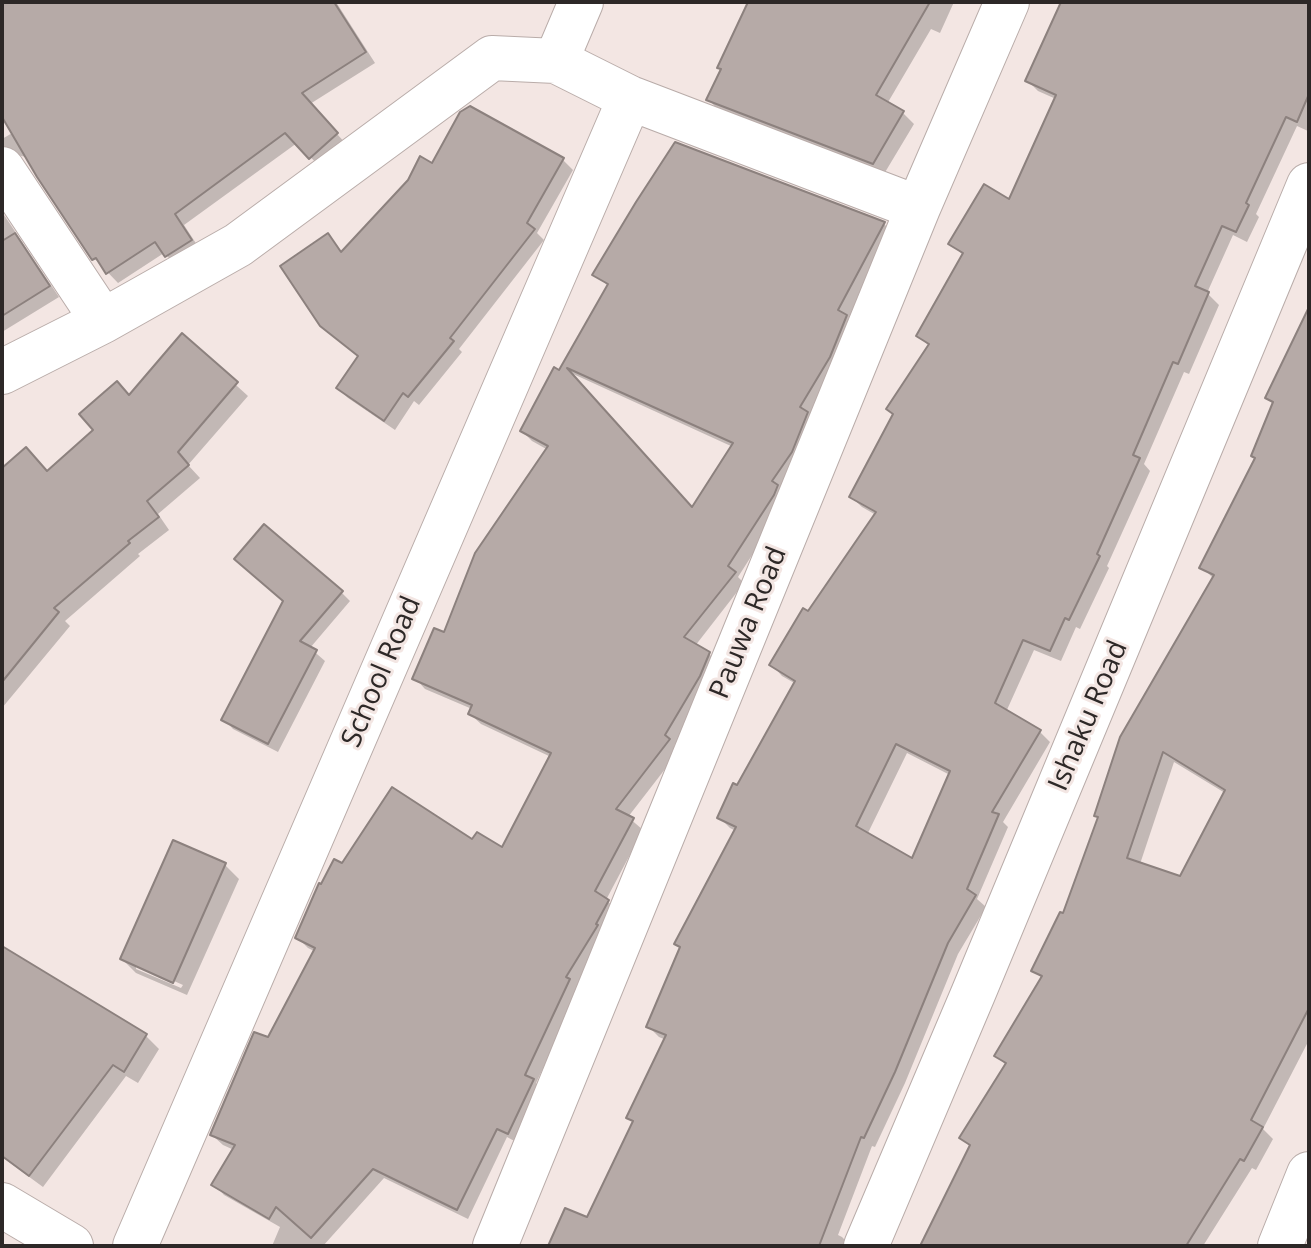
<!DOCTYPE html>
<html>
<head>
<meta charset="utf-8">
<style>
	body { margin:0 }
	#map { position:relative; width:1311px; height:1248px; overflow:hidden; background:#f3e6e3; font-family:"Open Sans",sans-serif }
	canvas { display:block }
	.frame { position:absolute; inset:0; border:4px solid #2d2827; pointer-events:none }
</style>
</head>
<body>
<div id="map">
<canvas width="1311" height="1248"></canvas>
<div class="frame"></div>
</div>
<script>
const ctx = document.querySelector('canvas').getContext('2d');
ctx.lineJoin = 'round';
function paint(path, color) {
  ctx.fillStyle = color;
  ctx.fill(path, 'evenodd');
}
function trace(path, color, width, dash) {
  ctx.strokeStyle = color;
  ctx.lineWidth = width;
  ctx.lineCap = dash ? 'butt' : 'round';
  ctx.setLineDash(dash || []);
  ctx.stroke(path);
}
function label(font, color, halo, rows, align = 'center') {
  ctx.font = font + ' "Open Sans",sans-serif';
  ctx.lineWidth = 6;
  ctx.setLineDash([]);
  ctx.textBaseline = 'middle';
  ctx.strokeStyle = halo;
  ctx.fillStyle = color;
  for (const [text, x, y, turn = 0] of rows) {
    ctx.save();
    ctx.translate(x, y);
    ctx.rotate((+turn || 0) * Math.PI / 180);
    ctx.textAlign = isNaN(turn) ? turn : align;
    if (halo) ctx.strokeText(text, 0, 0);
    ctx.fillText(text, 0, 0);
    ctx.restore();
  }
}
paint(new Path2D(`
	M2,2H336L375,63L310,104L347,145L321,168L297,143L184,225L201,251L177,266L164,253L118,283L94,258L26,157L13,154L2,157V139L14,132L2,114Z
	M750,2H954L940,33L931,29L887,104L903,113L914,124L884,174L719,111L709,100Z
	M1062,2H1309V128L1308,131L1297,126L1256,214L1259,217L1247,242L1233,235L1207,293L1219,305L1189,374L1184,372L1144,464L1150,471L1107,566L1109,568L1080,629L1076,627L1061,661L1034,650L1006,712L1039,731L1050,742L1003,822L1008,827L977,899L986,907L958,954L905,1083L875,1147L872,1146L838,1235L842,1237L851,1246H551L588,1220L634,1123L629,1117L666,1040L659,1037L649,1027L682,949L677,944L736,831L730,828L719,817L738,787L796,684L782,676L772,665L876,515L862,507L851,497L930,347L918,336L964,256L951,244L1010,202L1056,99L1038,91L1027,80ZM907,753L950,775L913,861L867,835Z
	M676,144L884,224L894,234L848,319L857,327L784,505L738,577L744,583L695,646L709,654L719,664L710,687L674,746L679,751L628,817L643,830L606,900L618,911L607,937L576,988L580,991L536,1083L543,1091L518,1143L507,1137L468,1219L384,1178L323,1246H272L280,1227L224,1195L214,1184L234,1150L223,1145L212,1135L269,1039L316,952L308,948L297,937L343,865L473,842L503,850L551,757L481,724L470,714L472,709L425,689L415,678L445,634L548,450L532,441L522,431L560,373L609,287L595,274ZM571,373L733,447L693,510Z
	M563,160L573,170L537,233L544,240L459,349L462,352L419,405L414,401L395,430L348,398L338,388L360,357L327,236L343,253L433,165Z
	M2,212L59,297L2,332Z
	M1309,329V1040L1263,1129L1273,1139L1256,1170L1252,1168L1203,1246H923L971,1148L962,1138L1007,1066L996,1056L1043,979L1034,971L1064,916L1099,818L1096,815L1214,579L1202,567L1256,459L1274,405L1267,398ZM1174,762L1225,793L1181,879L1140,864Z
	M182,336L248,396L188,465L200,478L158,514L169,530L138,554L140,556L65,621L70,626L2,708V591L130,397Z
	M341,592L350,601L310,648L325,661L278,752L233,729L224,719L285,602Z
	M174,843L225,865L239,879L187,995L136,973L122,959ZM136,964L183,985L181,988L136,969Z
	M2,949L146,1036L159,1049L138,1083L126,1076L43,1187L2,1157Z`), '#0003');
const building = new Path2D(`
	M2,2H334L366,52L302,93L338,133L309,159L285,133L175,214L192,240L165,257L155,242L106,274L96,258L92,260L37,177L2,117Z
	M748,2H930L876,95L904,111L873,164L706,100L721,69L717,68Z
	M1061,2H1309V94L1297,122L1286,117L1246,203L1249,205L1236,232L1222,226L1195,286L1209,292L1178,364L1173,362L1133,455L1140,458L1097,554L1100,556L1069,620L1065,618L1050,651L1023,640L995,703L1041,730L992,812L999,814L967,889L976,895L948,943L895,1072L864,1138L861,1137L819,1246H548L565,1208L587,1217L633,1121L626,1118L666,1035L646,1027L680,947L674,944L736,827L717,818L733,783L737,785L795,681L769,665L803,608L808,611L876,512L849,497L893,414L886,409L929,344L916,336L963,253L948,244L984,184L1009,199L1056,95L1025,81ZM896,744L950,771L912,858L856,826Z
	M470,106L564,158L527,223L535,229L450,338L454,341L408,397L403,393L384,421L336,388L358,356L320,326L280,266L328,233L341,252L408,180L420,156L432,163L460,112Z
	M675,142L885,222L838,310L847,315L830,357L800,407L808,412L792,452L772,481L778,485L774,495L728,566L736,572L684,637L710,652L700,676L665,735L670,739L616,809L634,818L595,891L609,900L596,924L598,925L566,977L570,979L525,1075L534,1079L508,1134L497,1129L457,1210L373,1169L311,1238L276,1207L269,1219L211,1185L235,1145L210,1135L254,1032L268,1037L315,948L295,938L319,883L321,884L334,859L342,863L392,787L472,839L477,832L502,847L551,753L468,714L472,705L412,679L434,628L444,632L475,553L548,446L520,431L554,367L559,370L608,284L592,275L636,202ZM567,368L733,443L692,507Z
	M15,233L50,286L2,316V241Z
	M1309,307V1008L1251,1120L1263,1127L1244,1161L1240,1159L1186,1246H920L970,1145L959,1138L1006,1063L994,1056L1042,976L1031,971L1060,912L1063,913L1098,817L1094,816L1120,737L1214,575L1199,568L1255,458L1251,456L1273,402L1265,398ZM1163,752L1225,790L1180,876L1127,858Z
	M182,333L238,382L178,452L189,465L147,501L159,517L128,541L130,543L54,608L59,612L2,682V468L26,447L47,471L93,430L79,414L117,381L129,395Z
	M264,524L343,591L300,641L317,650L268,744L221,720L283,601L234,559Z
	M173,840L226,863L173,983L120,959Z
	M2,946L147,1034L124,1072L113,1065L29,1176L2,1156Z`);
paint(building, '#b6aaa7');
trace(building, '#8c817e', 2);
const minor = new Path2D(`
	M556,61L581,2
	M2,169L103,321
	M2,372L103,321L238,245L492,58L556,61L630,98L918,208
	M2,1205L71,1246
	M135,1246L630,98
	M495,1246L918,208L1007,2
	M866,1246L973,994L1309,185`);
const tertiary = new Path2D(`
	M1280,1246L1309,1174`);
trace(minor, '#b9aca9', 46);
trace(tertiary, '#b9aca9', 46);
trace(minor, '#fff', 44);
trace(tertiary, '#fff', 44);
label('28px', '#2d2827', '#f3e6e3', [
	["Pauwa Road",749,623,-68],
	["School Road",382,672,-67],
	["Ishaku Road",1089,716,-67]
]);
</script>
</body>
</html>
